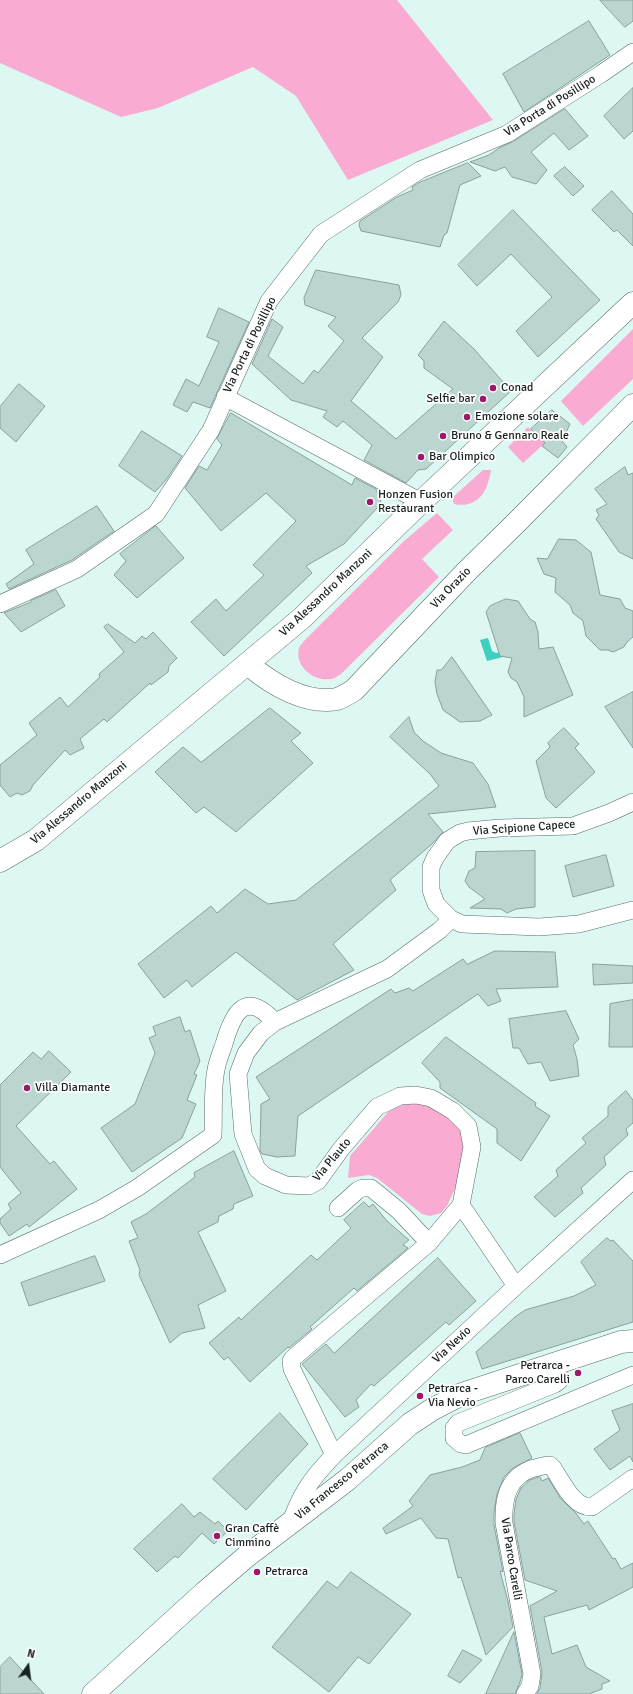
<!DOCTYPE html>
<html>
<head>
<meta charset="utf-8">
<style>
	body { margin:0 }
	#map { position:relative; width:633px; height:1694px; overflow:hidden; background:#ddf8f3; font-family:Signika,sans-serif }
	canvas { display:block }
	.north { position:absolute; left:8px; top:1646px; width:40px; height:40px; -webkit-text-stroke:3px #fff; paint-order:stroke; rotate:14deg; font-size:11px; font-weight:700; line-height:16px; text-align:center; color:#192221 }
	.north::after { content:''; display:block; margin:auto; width:14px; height:18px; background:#192221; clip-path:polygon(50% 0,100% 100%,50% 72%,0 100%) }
</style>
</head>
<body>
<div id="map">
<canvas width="633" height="1694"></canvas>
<div class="north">N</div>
</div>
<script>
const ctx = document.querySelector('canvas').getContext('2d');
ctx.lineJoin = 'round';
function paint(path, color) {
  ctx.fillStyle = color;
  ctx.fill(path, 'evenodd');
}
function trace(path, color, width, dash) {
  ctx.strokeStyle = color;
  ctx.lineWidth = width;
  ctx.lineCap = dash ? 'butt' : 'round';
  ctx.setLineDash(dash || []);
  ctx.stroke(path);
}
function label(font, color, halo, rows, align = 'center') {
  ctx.font = font + ' Signika,sans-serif';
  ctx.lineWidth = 3.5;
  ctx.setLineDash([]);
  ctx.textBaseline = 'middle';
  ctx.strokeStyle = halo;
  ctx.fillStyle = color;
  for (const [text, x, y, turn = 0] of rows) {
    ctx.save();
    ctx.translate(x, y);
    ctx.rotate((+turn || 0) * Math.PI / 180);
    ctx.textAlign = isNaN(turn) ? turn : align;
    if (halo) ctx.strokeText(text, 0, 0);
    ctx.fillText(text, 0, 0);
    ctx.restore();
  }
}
paint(new Path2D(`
	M0,0H397L493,120L348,180L296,96L253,67L158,108L121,117L0,63Z
	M633,329V379L583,426L561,401Z
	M528,427L545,443L523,463L508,447Z
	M483,470H491C488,491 478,509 454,504L452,498Z
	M437,513L453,530L422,559L439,577L340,675C337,676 334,679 331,679C314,682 294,666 299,648C300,645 303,642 305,640L404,541Z
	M410,1103C440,1105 444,1113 465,1132L461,1175L447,1206L441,1213L430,1216L422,1214L377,1178L369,1175L348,1178L350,1156L388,1112L399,1106Z`), '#f9abd1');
paint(new Path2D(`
	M488,638L492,651L496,653L501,652L503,657L487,661L480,640Z`), '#3fcfbe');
const building = new Path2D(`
	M600,0H633V21L625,27Z
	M589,21L610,55L524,112L503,74Z
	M633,88V131L624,139L604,116Z
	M565,109L588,136L569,150L554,133L531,152L547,170L536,184L512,177L505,167L495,171L470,162L489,155L499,148L512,142Z
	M468,163L481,176L460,185L447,233L444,235L440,247L361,231L359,225L360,221L397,197L413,190L412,187L418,183Z
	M565,167L584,186L573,196L554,176Z
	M612,191L633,214V246L617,230L614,232L592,210Z
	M513,210L600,300L538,357L516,331L552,297L511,254L477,286L458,265Z
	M316,270L399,285L401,295L398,302L362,338L383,357L351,401L396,439L453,389L424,368V361L418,355L444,321L474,349L511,391L426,469L418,470L406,483L364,460L372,445L343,421L337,427L323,417L327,411L291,400L252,364L272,319L283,327L268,356L303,384L314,370L318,373L344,341L328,326L336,317L305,305L304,298Z
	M219,308L249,322L210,408L193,402L187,412L173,405L186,379L199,386L219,342L207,337Z
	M19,384L45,406L16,442L0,428V407Z
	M552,410L570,424L562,441L567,447L558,458L542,446L545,443L531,429Z
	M231,413L352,485L355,478L376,489L381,502L378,507L344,544L306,566L312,573L224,656L191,622L216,599L226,611L264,575L253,565L296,521L266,493L221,531L185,488L199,466L207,470L222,445L217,439Z
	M142,431L182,456L166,480L155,492L119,466Z
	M625,467L628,475L633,473V559L619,552L596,519L599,515L596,510L607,504L595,489Z
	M97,506L114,531L72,560L9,589L6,584L34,564L26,550Z
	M156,526L184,558L137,598L114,575L126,561L120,554Z
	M559,539L576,540L591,552L600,595L620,599L625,608L633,611V637L627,642L624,647L613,652L608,650H600L586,636L583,621L573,613L570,605L555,592L556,578L544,574L537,558L547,559Z
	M56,590L65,606L21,632L4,613L31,602V601Z
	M506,599L518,601L530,619L535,622L538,632L539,649L553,647L573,695L524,717V697L517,682L511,678L508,672L512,658L500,656L486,612L490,606Z
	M108,624L135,643L142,636L146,639L153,632L177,658L169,666L168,672L151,685L150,683L107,722L104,719L80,739L84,748L70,755L65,750L33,785L30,791L22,795L17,793L10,797L0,785V765L37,735L29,723L60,697L68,707L100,677L99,674L124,652L104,627Z
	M452,657L492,715L480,721L460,722L443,710L437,694L435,682L437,670H441Z
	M633,692V748L605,707Z
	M270,708L301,733L291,741L313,763L236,832L204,807L196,813L155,772L183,747L201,762Z
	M409,717L414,732L423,741L441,753L473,763L488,784L496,807L428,814L443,832L432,844L390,880L396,890L333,944L354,970L297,1000L236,952L192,987L187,980L164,998L138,964L211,906L217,913L245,889L268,904L296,900L439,786L430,774L390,737Z
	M564,728L579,744L575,748L595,772L556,808L546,798L536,761L550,747L548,743Z
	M535,851V907L516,909L507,913L501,909L470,908L485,899L469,887L465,881L469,871L475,868L476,852Z
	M606,855L614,886L573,897L565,866Z
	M495,951L555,952L558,987L496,989L501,1001L488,1006L478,994L298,1116L295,1156L277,1157L262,1154L260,1151L261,1104L270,1099L256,1077L391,989L395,993L409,988L413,991L463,959L467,964Z
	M593,964L633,966V983L594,985Z
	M633,1000V1047H609L610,1004Z
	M566,1011L579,1039L573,1045L577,1059L579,1076L550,1081L541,1062L528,1064L519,1048H513L509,1019Z
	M180,1017L185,1032L190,1030L200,1061L194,1074L197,1075L187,1100L196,1104L182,1138L132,1172L101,1128L135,1104L155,1053L149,1038L156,1035L153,1027Z
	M446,1037L536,1103L535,1106L550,1116L521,1161L497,1143V1129L440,1088V1082L422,1063Z
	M49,1051L71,1072L16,1126L50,1164L54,1161L77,1189L29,1227L27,1224L9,1236L0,1223V1219L11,1209L8,1204L21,1193L0,1167V1085L33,1052L41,1059Z
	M626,1091L633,1100V1123L626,1129L628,1135L604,1157L606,1165L581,1188L583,1193L555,1217L534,1197L558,1176L556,1170L586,1143L582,1138L608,1116V1107Z
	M234,1151L253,1196L234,1204L233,1209L219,1216L218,1222L198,1232L226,1291L198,1305L205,1328L182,1333L170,1343L139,1275L140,1270L129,1241L138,1238L131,1222L146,1214L195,1177L194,1173Z
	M364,1202L369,1207L373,1204L387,1221L409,1240L403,1245L408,1248L357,1291L354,1288L310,1327L312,1329L289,1348L288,1347L250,1382L228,1357L224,1360L209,1343L239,1317L241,1320L311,1255L317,1260L351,1228L344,1220Z
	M607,1238L611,1241L613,1240L633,1261V1322L482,1369L476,1352L515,1317L525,1310L574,1296L596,1285L581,1262Z
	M95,1256L105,1281L29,1306L21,1283Z
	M438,1258L476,1301L449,1325L446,1322L374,1386L371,1384L356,1400L359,1407L345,1417L302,1364L326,1344L334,1353Z
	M633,1404V1462L630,1456L610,1470L594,1449L620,1430L612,1411Z
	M280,1413L308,1444L246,1510L213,1479Z
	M520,1433L532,1458L513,1468L504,1477L497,1494L494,1513V1525L503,1572L500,1571L508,1601L513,1627L486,1655L461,1577L458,1578L448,1539L436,1538L421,1518L386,1534L383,1528L413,1506L409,1501L430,1475L462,1467L480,1460L485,1448Z
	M540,1477L542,1481L548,1478L561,1499L575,1512L584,1524L588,1521L613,1559L615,1558L621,1569L633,1563V1587L589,1610L587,1605L544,1617L552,1654L577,1645L586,1667L610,1681L602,1684V1689L589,1694H537L540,1688L542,1672L530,1606L557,1591L525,1580L514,1522V1514L516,1499L521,1488L530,1480Z
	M182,1504L194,1517L200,1512L215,1524L218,1521L228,1531L214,1544L202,1533L178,1558L175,1556L157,1572L134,1549Z
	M351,1572L411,1614L369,1664L358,1657L329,1692L272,1647L327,1581L337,1588Z
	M514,1632L522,1674L520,1682L515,1694H486Z
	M463,1650L482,1660L460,1683L448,1676Z
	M10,1657L44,1694H0V1667Z`);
paint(building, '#bbd5d0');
trace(building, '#88a19d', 1);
const street = new Path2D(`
	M225,397L421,502
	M0,604L77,569L156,514L211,430L269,301L321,234L420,170L507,134L601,74L633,52
	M633,802L609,813L573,826L500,828L468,831L460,833L447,841L435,858L431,867V890L436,904L451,919L462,924L539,927L579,924L633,910
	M451,919L440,930L387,969L275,1022L261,1033L246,1053L238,1074L243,1134L257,1169L265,1176L286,1185L309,1186L318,1181L341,1149L377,1107L400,1096L416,1095L431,1098L453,1111L468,1126L472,1147L461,1205L516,1286
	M338,1208L358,1190L363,1188H371L399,1211L429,1243
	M0,1255L99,1210L137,1188L213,1135C214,1116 212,1088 216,1070C217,1062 221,1053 224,1044C233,1013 245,989 275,1022
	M553,1365L559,1376V1381L555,1384L458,1423L454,1428V1438L461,1444L466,1445L633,1375
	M334,1455L292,1369L291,1361L293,1358L429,1243L461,1205
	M290,1524C301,1493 311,1479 334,1455L516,1286L633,1180
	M525,1694L530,1686L532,1674L504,1523C503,1498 508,1476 534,1468C539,1467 545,1465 550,1465L553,1468C562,1481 573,1508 592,1507L633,1478`);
const secondary = new Path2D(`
	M248,664C271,684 306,705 337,699C343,697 349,693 354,690L467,571L516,523L633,405
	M0,861L36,840L302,618L421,502L633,303
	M93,1694L205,1592L247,1556L347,1480L410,1424L433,1409L462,1394L621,1342L633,1341`);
trace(street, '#556c68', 18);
trace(secondary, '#556c68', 23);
trace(street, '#fff', 17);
trace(secondary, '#fff', 22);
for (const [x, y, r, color] of [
	[493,388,4,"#9c186b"],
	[483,399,4,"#9c186b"],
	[467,417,4,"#9c186b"],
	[443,436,4,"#9c186b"],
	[421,457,4,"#9c186b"],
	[370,502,4,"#9c186b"],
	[27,1088,4,"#9c186b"],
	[578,1373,4,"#9c186b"],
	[420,1396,4,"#9c186b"],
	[217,1536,4,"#9c186b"],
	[257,1572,4,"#9c186b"]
]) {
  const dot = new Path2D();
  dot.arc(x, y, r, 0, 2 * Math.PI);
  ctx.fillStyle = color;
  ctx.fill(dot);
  trace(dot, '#fff', 1.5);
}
label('12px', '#192221', '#fff', [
	["Via Porta di Posillipo",550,106,-32],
	["Via Porta di Posillipo",250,345,-64],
	["Via Orazio",451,588,-46],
	["Via Alessandro Manzoni",326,593,-43],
	["Via Alessandro Manzoni",79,803,-40],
	["Via Scipione Capece",524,828,-4],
	["Via Plauto",332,1160,-50],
	["Via Nevio",452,1345,-43],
	["Via Francesco Petrarca",342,1481,-39],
	["Via Parco Carelli",511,1559,81]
]);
label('12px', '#192221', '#fff', [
	["Conad",501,388],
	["Selfie bar",475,399,"right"],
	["Emozione solare",475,417],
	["Bruno & Gennaro Reale",451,436],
	["Bar Olimpico",429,457],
	["Honzen Fusion",378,495],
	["Restaurant",378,509],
	["Villa Diamante",35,1088],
	["Petrarca -",570,1366,"right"],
	["Parco Carelli",570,1380,"right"],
	["Petrarca -",428,1389],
	["Via Nevio",428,1403],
	["Gran Caffè",225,1529],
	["Cimmino",225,1543],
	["Petrarca",265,1572]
], 'left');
</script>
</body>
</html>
